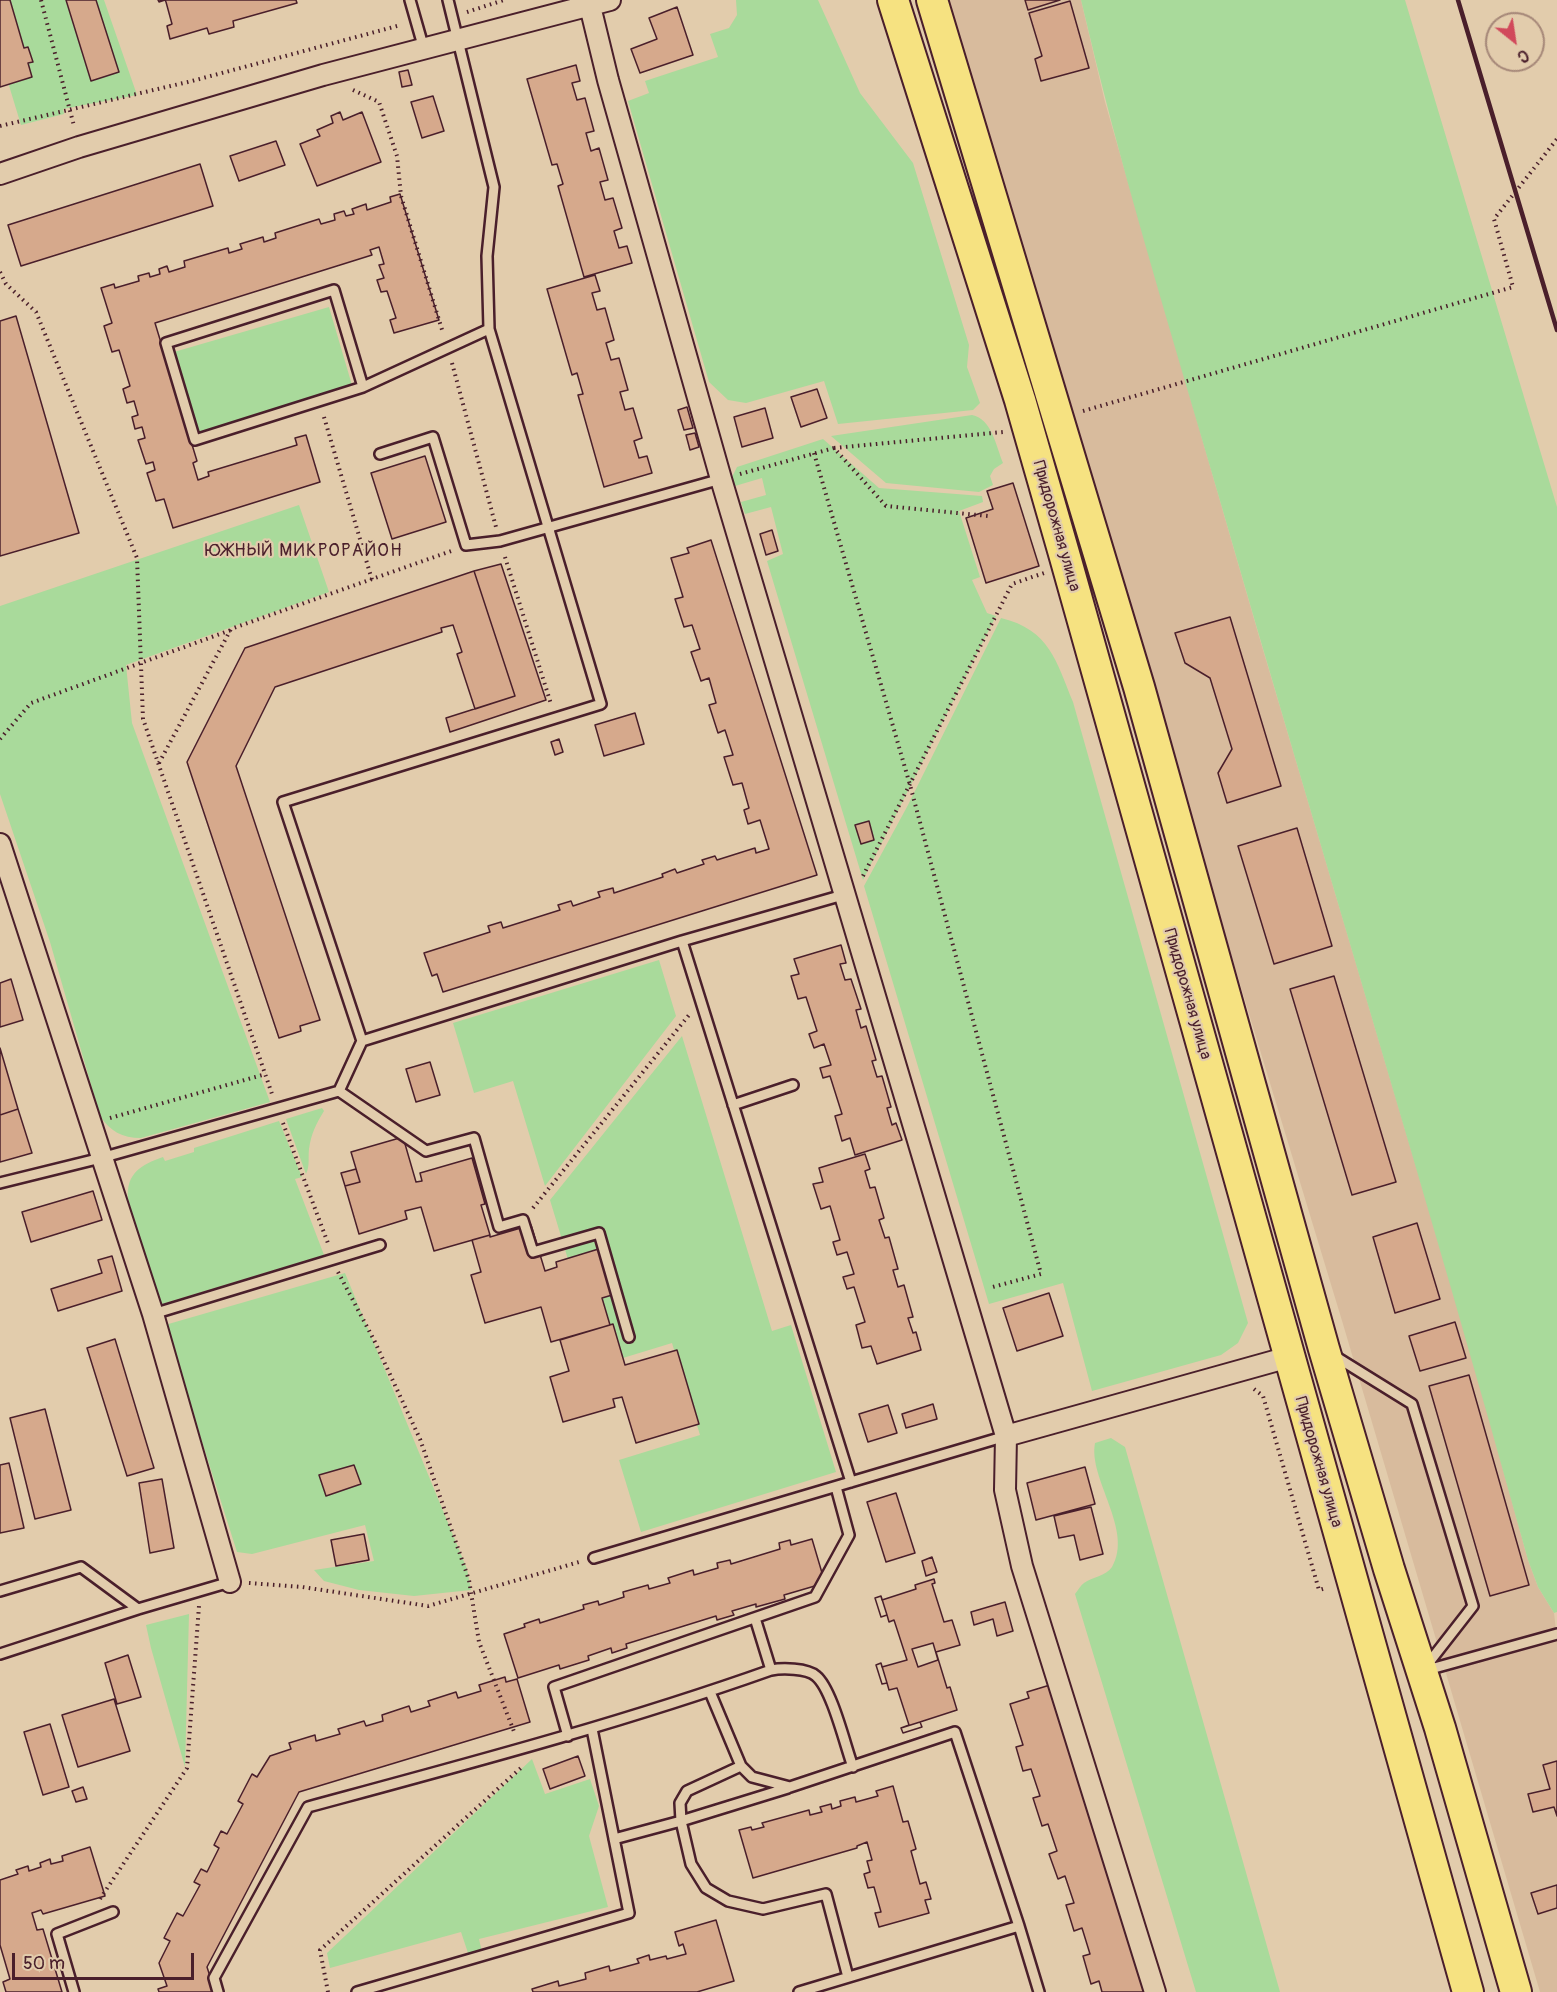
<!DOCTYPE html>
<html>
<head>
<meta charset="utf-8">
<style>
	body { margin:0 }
	#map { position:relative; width:1557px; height:1992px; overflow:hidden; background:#e2ccac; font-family:Pangolin,sans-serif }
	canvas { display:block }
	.north { position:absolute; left:1485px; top:12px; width:60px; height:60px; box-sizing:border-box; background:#e2ccac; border:2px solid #a58778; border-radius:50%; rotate:150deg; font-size:16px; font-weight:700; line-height:24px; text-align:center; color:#4a1f2b }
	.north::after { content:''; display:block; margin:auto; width:21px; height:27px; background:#d1495b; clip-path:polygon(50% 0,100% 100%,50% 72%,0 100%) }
	.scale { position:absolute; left:12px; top:1953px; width:182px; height:27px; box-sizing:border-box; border:3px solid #4a1f2b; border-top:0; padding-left:8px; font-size:18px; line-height:21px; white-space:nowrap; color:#4a1f2b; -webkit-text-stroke:4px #e2ccac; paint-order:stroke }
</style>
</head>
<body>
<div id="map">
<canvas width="1557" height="1992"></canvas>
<div class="north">С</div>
<div class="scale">50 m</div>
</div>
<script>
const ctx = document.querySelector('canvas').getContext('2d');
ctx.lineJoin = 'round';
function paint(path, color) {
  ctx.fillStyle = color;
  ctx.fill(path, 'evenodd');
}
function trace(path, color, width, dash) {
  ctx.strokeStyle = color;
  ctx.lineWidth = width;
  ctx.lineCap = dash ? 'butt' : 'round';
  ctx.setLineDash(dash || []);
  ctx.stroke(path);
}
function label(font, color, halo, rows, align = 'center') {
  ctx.font = font + ' Pangolin,sans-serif';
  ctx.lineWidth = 4.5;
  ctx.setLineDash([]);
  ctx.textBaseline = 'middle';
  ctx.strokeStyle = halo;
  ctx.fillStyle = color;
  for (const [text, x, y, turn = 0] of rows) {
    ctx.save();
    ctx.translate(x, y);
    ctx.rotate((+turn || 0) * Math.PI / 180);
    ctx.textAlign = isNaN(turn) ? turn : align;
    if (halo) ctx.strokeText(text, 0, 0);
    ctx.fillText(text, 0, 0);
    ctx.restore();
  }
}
paint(new Path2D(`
	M942,0H1081L1105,102L1259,636L1468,1342L1528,1560L1538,1587L1554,1613L1557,1639V1992H1540L1343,1324Z`), '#d8bb9d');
paint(new Path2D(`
	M0,0H104L137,95L63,109L64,114L21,125L0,56Z
	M736,0H818L860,93L913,163L969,345L967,367L980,403L973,410L838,424L824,381L746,403L728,400L709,382L628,101L649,93L645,81L718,57L710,34L729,28L737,15Z
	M1081,0H1405L1557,507V1612L1554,1613L1538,1587L1528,1560C1429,1201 1319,845 1216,487C1169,325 1119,164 1081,0Z
	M329,307L354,392L199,438L174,352Z
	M972,415C992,419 996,446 1003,463L994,469L990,476L993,485L979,492L886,483L831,436Z
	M823,439L879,488L982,496L983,502L959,511L980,577L972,580L987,613L996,616L863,880L767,561L783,554L771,507L745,514L741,502L766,495L762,478L735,486L732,477L737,467Z
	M299,505L329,592L126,665L132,723L270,1102L141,1138C122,1138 110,1131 100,1116L50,942L0,794V606Z
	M1001,618C1050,630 1056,661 1073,702L1248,1323L1238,1343L1221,1355L1092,1391L1063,1283L989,1304L864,886L908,805Z
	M659,960L676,1016L545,1186L513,1081L474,1093L453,1023Z
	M682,1036L772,1331L791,1325L836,1472L641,1532L619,1460L700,1435L672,1343L600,1365L550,1200Z
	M322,1108L324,1111C316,1124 311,1134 309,1149C308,1158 310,1166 306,1174L286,1119Z
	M279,1121L302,1177L295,1179L324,1255L162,1304L147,1267L128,1199C126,1173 141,1165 163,1157L165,1161L194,1152V1148Z
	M345,1273L467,1569L471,1590L414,1596L359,1590L324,1581L314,1570L374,1561L365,1525L252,1554L237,1552L165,1325Z
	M1111,1438L1125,1447L1280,1992H1196L1075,1594C1078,1590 1081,1585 1084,1583C1092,1577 1106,1576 1112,1567C1134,1530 1088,1479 1095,1443Z
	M189,1614L185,1767L151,1648L146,1625Z
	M532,1759L545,1794L590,1779L599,1806L589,1836L608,1907L479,1939L482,1952L469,1956L461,1932L330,1968L327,1953Z`), '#a9da9b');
const building = new Path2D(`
	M0,0H10L24,48L28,47L33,62L28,63L32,77L0,87Z
	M66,0H96L119,72L91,81Z
	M158,0H296L297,3L233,21L234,27L209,34L207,28L170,39L167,26L172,24L166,2L165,0L159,2Z
	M1025,0H1060L1028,10Z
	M1070,1L1089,68L1041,81L1035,59L1042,56L1029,13Z
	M677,7L693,55L640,73L631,49L657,39L649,18Z
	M576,65L580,81L572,83L577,100L585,98L594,131L586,133L591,151L599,148L608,180L600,182L605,200L613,198L622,228L614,231L619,248L627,246L632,263L584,277L558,186L563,184L557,164L552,165L527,79Z
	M408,70L412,85L402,87L399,72Z
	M433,96L444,131L422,138L411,102Z
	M340,112L343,120L362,112L381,162L317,186L300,144L320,136L317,130L333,123L331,116Z
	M276,141L285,165L239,181L230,156Z
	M200,164L213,206L21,266L8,225Z
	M400,194L439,320L394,333L390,320L396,318L387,291L381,292L377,280L384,278L379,265L384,264L379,247L370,250L372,255L155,323L197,461L193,463L198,480L209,476L208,472L297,445L295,438L306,435L320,482L173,528L164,499L156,501L147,473L155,470L153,462L146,464L138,440L145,438L142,427L135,429L132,417L138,415L134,401L127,403L123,389L130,386L119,350L112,352L104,326L112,323L101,288L114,284L115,288L139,281L138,276L149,273L150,277L160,274L159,269L167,266L169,272L185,267L184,261L228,248L229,253L242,249L240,244L263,237L264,242L276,238L275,233L319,219L321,224L335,220L334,214L344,211L346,216L354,214L352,209L366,204L367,210L391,202L390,197Z
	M595,275L600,291L592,293L597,310L605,308L614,340L606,343L611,360L619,358L628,390L620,392L625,410L633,408L642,438L634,441L639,458L647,456L652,473L604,487L578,395L583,394L577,373L572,375L547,289Z
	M16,316L79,533L0,556V321Z
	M817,389L827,418L801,427L791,397Z
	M687,407L693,428L684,430L678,410Z
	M765,408L773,438L742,447L734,417Z
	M695,433L699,447L690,450L686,435Z
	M425,456L446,522L392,539L371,473Z
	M1013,483L1039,566L986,583L966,518L993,509L987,491Z
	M772,530L778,551L766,555L760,534Z
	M711,540L817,875L443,992L437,974L432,976L424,953L490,932L488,926L501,922L503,928L560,910L558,905L571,901L573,906L600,897L598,892L613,888L614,893L663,877L662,874L675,869L677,873L704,864L702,860L715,856L717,860L755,848L756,853L769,849L760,820L748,824L744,810L749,808L742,783L733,785L724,757L733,755L725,730L718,733L709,705L716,703L709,678L701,681L691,652L700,649L692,625L684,627L675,599L683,597L671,558L689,553L687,548Z
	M501,564L546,700L450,732L446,718L515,696L474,571Z
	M474,571L515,696L475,709L457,654L462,652L453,625L441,628L442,632L275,687L236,766L320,1020L300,1026L301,1031L279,1038L187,762L245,648Z
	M1230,617L1281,786L1227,803L1218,773L1232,749L1210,678L1185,663L1175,633Z
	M635,713L644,744L604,756L595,725Z
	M559,739L563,752L555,755L551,742Z
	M869,821L874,840L861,844L855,825Z
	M1297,828L1332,946L1274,964L1238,846Z
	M841,945L846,963L840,964L845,980L851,979L861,1009L856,1010L861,1028L866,1026L876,1060L872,1061L877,1077L882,1076L891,1107L887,1108L892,1125L896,1123L902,1140L855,1155L850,1138L842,1141L835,1116L842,1114L830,1076L823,1078L820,1068L831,1065L824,1044L814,1048L809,1034L817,1031L806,997L798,999L791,976L799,974L794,959Z
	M1334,976L1396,1182L1352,1195L1290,989Z
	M11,979L23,1020L0,1027V983Z
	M0,1048L18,1109L0,1115Z
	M430,1062L440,1095L416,1102L406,1069Z
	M18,1109L32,1153L0,1162V1115Z
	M403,1137L416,1182L422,1181L420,1173L472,1158L485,1204L481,1205L490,1235L434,1251L421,1207L405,1211L407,1219L359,1234L345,1186L360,1182L351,1152Z
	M865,1154L870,1169L865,1171L870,1188L875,1187L884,1218L879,1220L885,1238L889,1237L898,1269L893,1270L898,1287L904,1285L913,1317L908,1318L913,1333L916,1332L921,1350L877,1364L871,1346L862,1348L856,1325L865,1322L854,1287L847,1289L843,1277L854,1274L847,1252L837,1255L833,1242L840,1240L830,1206L821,1209L813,1184L823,1182L819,1168Z
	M356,1169L360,1182L345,1186L341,1173Z
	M93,1191L102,1220L31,1242L22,1212Z
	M1417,1223L1440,1299L1395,1313L1373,1237Z
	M531,1225L545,1271L557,1267L556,1262L605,1247L619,1293L602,1298L610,1325L551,1342L541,1307L485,1323L471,1275L481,1272L472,1240L490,1235V1237Z
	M112,1256L122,1291L58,1311L51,1289L102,1273L98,1260Z
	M1049,1293L1063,1336L1017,1351L1003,1308Z
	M1455,1322L1466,1358L1420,1371L1409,1336Z
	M613,1324L625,1365L677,1350L699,1424L636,1443L622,1397L613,1399L615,1407L563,1422L550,1377L569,1371L560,1340Z
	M115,1339L154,1468L127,1476L87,1348Z
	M1469,1375L1529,1585L1490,1596L1429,1386Z
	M933,1404L937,1419L906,1428L902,1414Z
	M888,1405L897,1433L868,1442L859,1414Z
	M45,1409L71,1510L35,1519L10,1418Z
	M9,1463L24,1528L0,1533V1465Z
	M354,1465L361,1484L326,1496L319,1475Z
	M1085,1467L1095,1504L1036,1520L1027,1483Z
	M162,1479L174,1548L150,1553L139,1483Z
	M896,1493L915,1553L886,1562L867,1502Z
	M1091,1507L1103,1554L1080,1560L1074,1535L1059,1538L1054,1516Z
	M364,1534L369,1560L336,1566L331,1540Z
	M812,1539L825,1583L784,1595L785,1599L756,1607V1604L732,1611L734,1615L717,1620L716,1616L626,1644L627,1648L612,1653L611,1648L588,1656L589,1660L560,1669L559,1665L518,1678L504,1634L525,1627L524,1624L539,1619L540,1623L584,1609L583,1605L598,1601L599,1605L624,1597L623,1592L648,1585L649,1589L670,1583L668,1578L693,1570L694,1575L718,1568L717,1563L730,1560L731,1564L780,1549L779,1543L790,1540L791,1545Z
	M932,1557L937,1572L926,1576L922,1561Z
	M934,1579L935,1583L932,1584L944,1622L952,1620L960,1645L936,1652L947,1688L950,1687L957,1710L920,1722L922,1727L903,1733L901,1728L909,1725L897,1688L889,1690L887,1683L882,1684L876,1665L881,1663L882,1667L907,1660L894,1620L889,1622L887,1615L881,1617L875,1598L881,1596L882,1600L916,1589L915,1585Z
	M881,1596L887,1615L881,1617L875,1598Z
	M1005,1602L1013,1631L997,1636L993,1619L974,1625L971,1612Z
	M933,1643L938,1660L918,1667L912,1649Z
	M128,1655L141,1697L117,1704L105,1663Z
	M881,1663L887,1683L882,1684L876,1665Z
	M505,1677L506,1682L517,1679L530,1722L299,1792L207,1967L215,1992H159L158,1989L167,1986L159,1963L170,1941L164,1938L177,1913L183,1916L200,1885L194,1882L201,1869L207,1872L219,1848L214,1845L221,1831L227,1834L243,1804L238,1801L252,1774L257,1777L270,1756L291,1749L289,1743L315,1735L316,1741L340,1734L338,1729L364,1721L366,1726L383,1721L382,1715L409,1706L411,1712L430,1706L428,1701L456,1692L458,1698L481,1691L479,1685Z
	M1050,1685L1148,1992H1102L1099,1981L1091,1984L1083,1956L1090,1954L1082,1928L1074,1931L1066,1905L1074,1903L1065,1876L1058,1879L1049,1854L1057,1851L1048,1824L1042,1826L1033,1798L1040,1796L1031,1769L1023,1771L1016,1747L1023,1745L1010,1704L1029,1698L1027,1692Z
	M114,1699L130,1751L78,1767L62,1715Z
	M920,1722L922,1727L903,1733L901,1728Z
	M50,1724L69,1787L43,1795L24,1732Z
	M578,1756L585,1776L550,1789L543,1769Z
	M1557,1761V1816L1554,1807L1533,1812L1528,1794L1550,1789L1543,1765Z
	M893,1786L903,1822L908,1821L916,1849L911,1851L920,1884L926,1882L931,1899L925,1900L929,1913L879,1927L875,1913L881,1912L874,1887L868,1888L864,1874L870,1872L867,1861L872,1860L867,1842L857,1846V1848L753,1878L739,1830L751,1827L752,1830L764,1827L762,1823L809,1810L810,1815L822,1812L820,1807L831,1804L832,1809L841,1806L840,1801L855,1797L856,1802L878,1796L876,1791Z
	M83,1787L87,1799L76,1802L72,1791Z
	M90,1847L105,1896L43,1914L41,1910L32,1913L37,1930L43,1929L62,1992H6L3,1982L10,1979L0,1945V1880L18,1874L16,1870L28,1866L29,1871L41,1867L40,1863L50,1859L51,1864L63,1861L62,1856Z
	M1557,1885V1908L1538,1914L1531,1893Z
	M716,1920L734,1981L697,1992H533L532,1989L558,1981L559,1986L586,1979L585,1973L609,1966L610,1971L639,1963L637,1959L649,1955L650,1960L666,1956L667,1959L686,1954L683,1944L679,1946L675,1932Z`);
paint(building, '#d6a98c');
trace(building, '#4a1f2b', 1.5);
const service = new Path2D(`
	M410,0L424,49
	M363,387L334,290L166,343L195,440L363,387L489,329
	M380,454L433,437L466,545L500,541L721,479
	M682,941L851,1482
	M362,1041L283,802L601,704L489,329L487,256L494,187L448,0
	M339,1091L426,1151L474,1138L499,1227L523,1220L533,1252L599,1233L629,1337
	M733,1105L793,1085
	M0,1183L101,1158L339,1091L362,1041L682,941L843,895
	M153,1314L380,1245
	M1333,1355L1412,1404L1473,1606L1427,1665
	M594,1558L1006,1436
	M0,1591L81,1567L138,1609
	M755,1618L771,1670
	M0,1654L138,1609L230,1582
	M1427,1670L1557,1634
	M710,1692L741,1766
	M568,1736L554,1687L815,1597L849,1535L836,1487
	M614,1839L681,1821L788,1788
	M848,1977L826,1894L763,1909L728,1901L706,1888L691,1864L681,1821L680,1803L687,1791L741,1766L752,1777L790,1787L955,1732L1019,1926
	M74,1992L57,1934L113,1912
	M218,1992L214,1978L308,1807C463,1765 619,1724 771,1670C782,1668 807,1668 816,1676C832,1689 845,1745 853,1767
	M357,1992L629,1913L592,1729
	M799,1992L1019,1926L1039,1992`);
const minor = new Path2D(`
	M590,6L608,80L721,479L1006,1436L1005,1490L1022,1566L1155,1992
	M0,174L79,147L323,75L610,0
	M0,844L153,1314L230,1582
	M1006,1436L1289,1357`);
const primary = new Path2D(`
	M893,0L1020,400L1065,557L1468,1992
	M932,0L1139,687L1324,1349L1389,1569L1440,1728L1516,1992`);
trace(service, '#4a1f2b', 14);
trace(minor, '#4a1f2b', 24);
trace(primary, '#4a1f2b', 34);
trace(new Path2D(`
	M41,0L74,126
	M467,12L504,0
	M353,90L379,102L397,156L401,196L443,333
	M0,126L192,81L401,25
	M0,272L6,284L36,312L137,558L143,719L272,1094
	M452,363L496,527
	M1083,411L1513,287L1494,219L1557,139
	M324,417L372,580
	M834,448L1003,432
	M814,453L910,785L1041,1274L989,1288
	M740,474L834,448L886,506L988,516
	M505,557L551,704
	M0,739L31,703L231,630
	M159,763L231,629L451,551
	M863,876L1012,584L1044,573
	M110,1118L266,1074
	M283,1123L329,1246
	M533,1208L689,1015
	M338,1272L374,1340L420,1439L469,1580L479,1642L515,1734
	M1254,1389L1263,1396L1319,1590L1326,1588
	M249,1583L302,1587L428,1606L579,1562
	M100,1899L187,1768L199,1606
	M328,1992L320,1950L523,1766`), '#4a1f2b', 4, [1.5, 4.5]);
trace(service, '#e2ccac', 9);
trace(minor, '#e2ccac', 20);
trace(primary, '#f6e281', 30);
trace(new Path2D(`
	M1458,0L1557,330`), '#4a1f2b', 4.5);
label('16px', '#4a1f2b', '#e2ccac', [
	["Придорожная улица",1056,526,74],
	["Придорожная улица",1187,994,74],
	["Придорожная улица",1318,1462,74]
]);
ctx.letterSpacing = '1.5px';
label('18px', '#4a1f2b', '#e2ccac', [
	["ЮЖНЫЙ МИКРОРАЙОН",304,551]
]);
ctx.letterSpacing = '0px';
</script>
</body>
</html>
